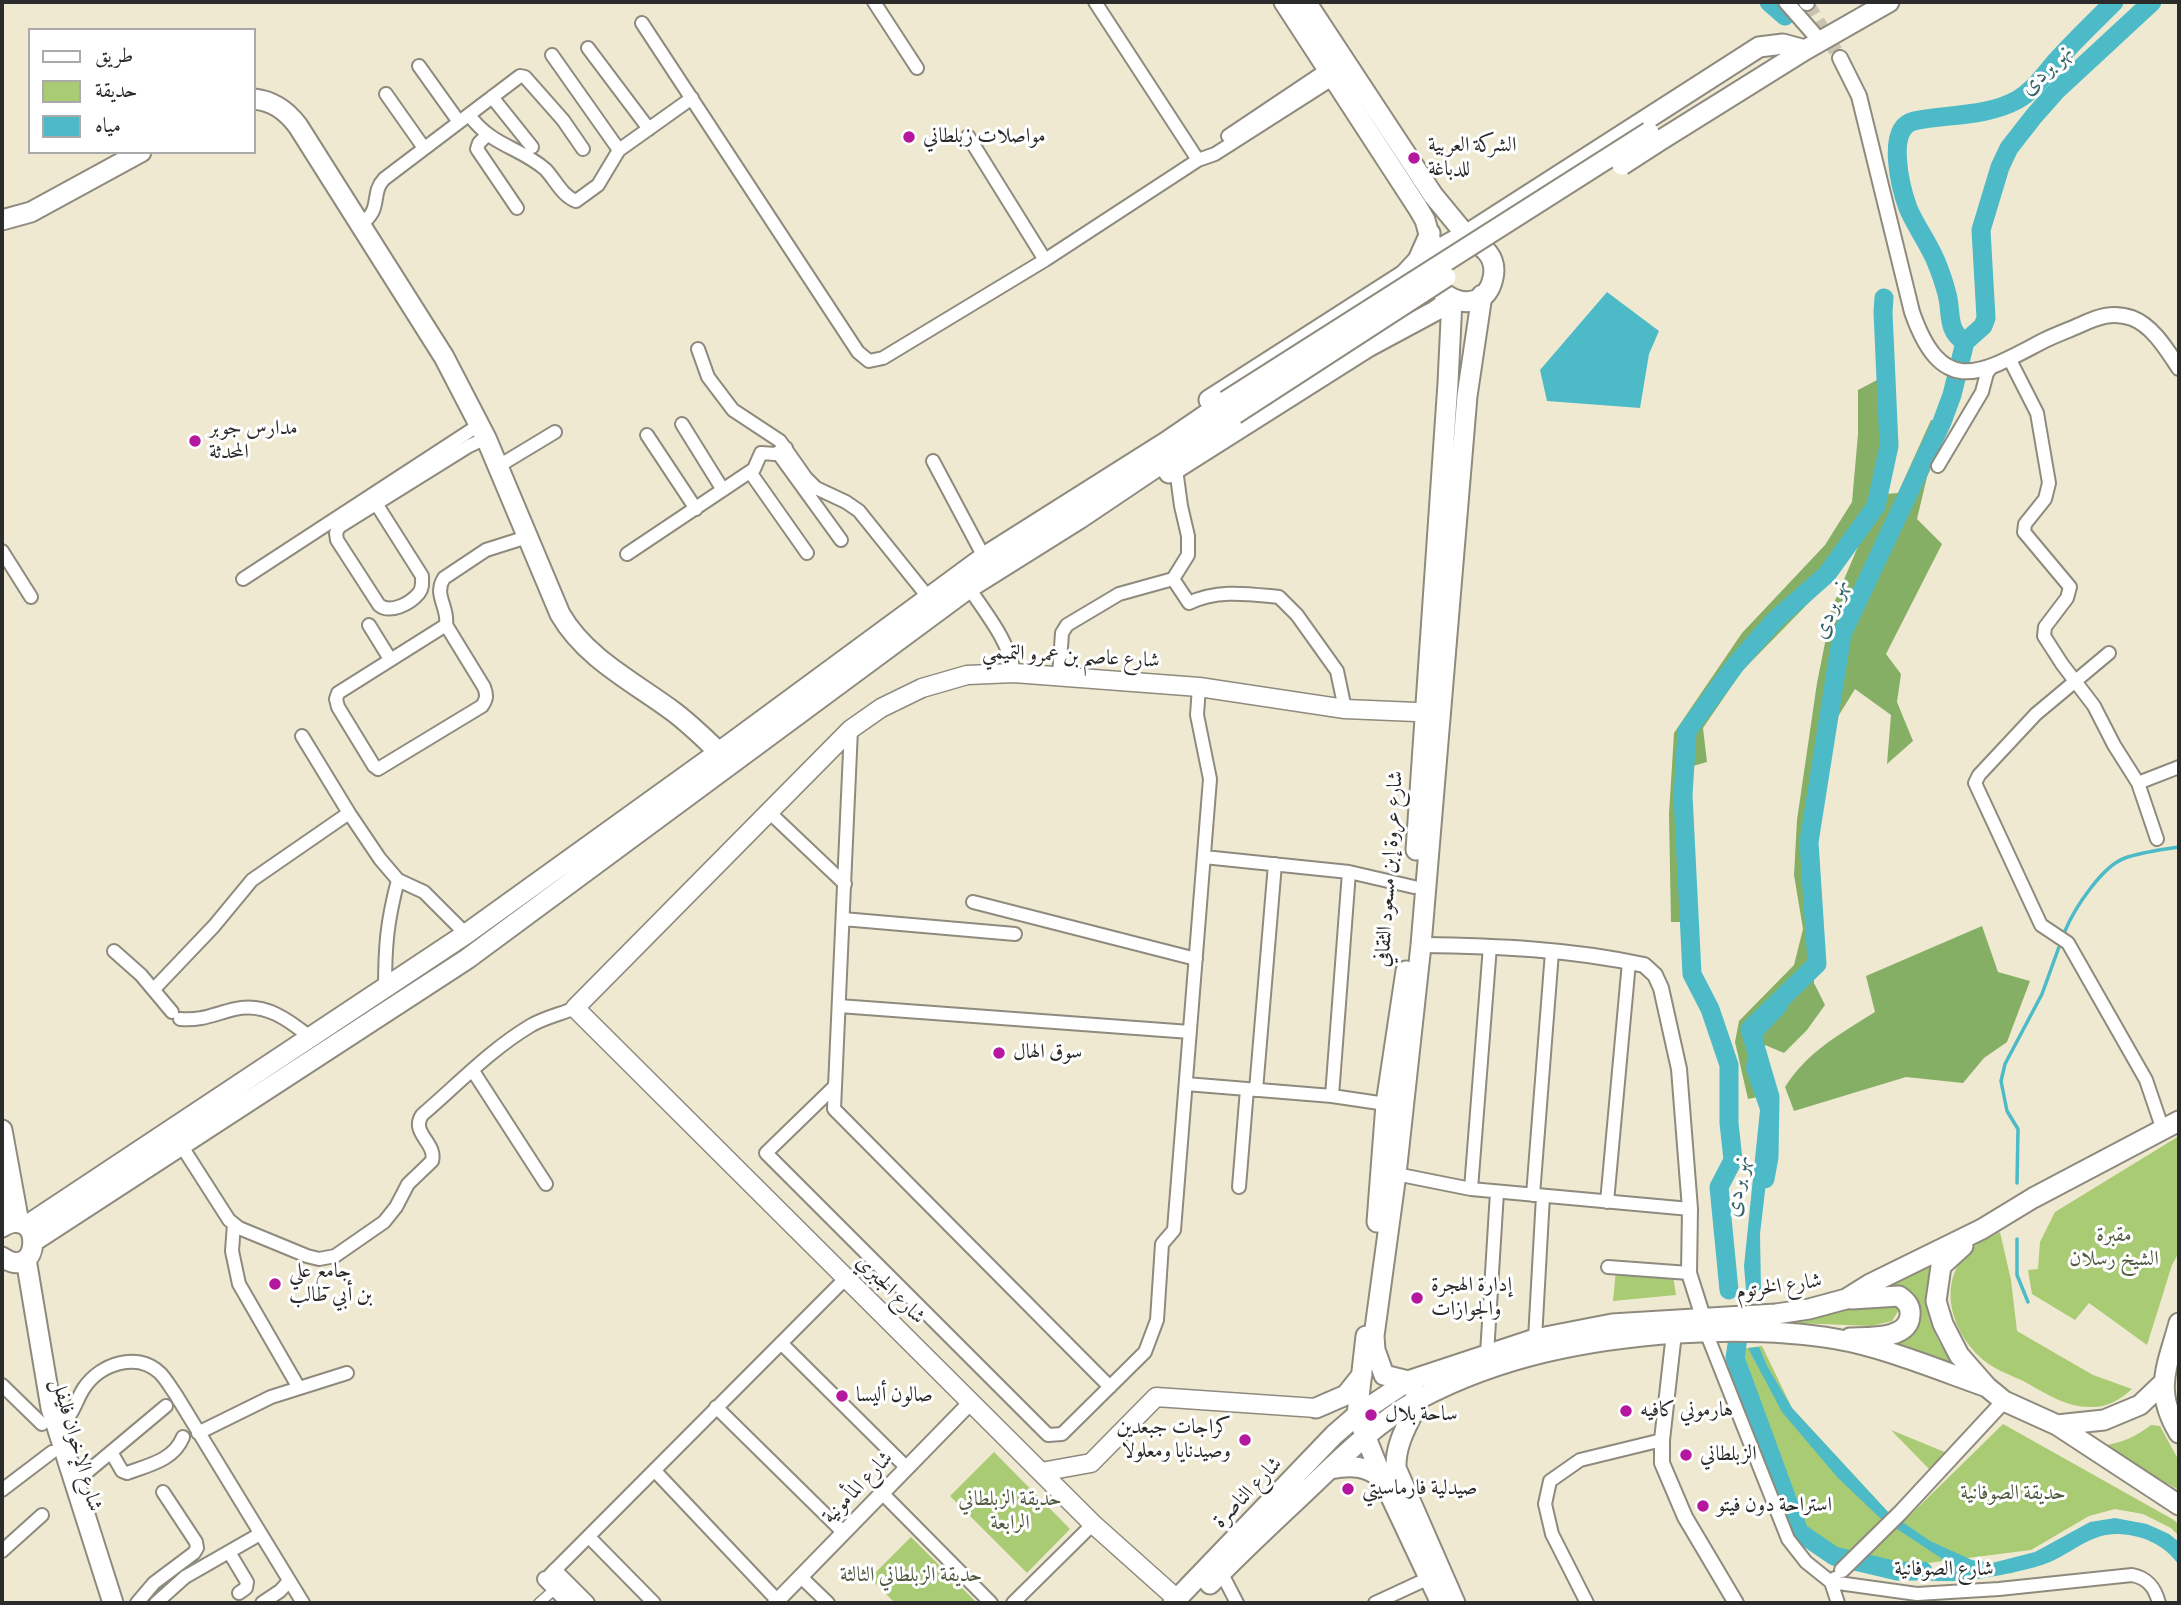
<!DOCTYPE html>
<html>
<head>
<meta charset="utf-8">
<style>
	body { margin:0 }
	#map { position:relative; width:2181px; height:1605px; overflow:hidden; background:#f0e9d1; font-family:Alegreya,Amiri,serif }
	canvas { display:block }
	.frame { position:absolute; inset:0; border:4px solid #2b2b2b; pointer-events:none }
	.legend { position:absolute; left:28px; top:28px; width:228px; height:126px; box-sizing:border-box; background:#fff; border:2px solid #aaa; margin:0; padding:9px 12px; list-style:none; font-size:21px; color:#2b2b2b }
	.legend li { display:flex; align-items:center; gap:14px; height:35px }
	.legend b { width:35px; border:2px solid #aaa }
</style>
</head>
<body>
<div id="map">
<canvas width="2181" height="1605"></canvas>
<div class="frame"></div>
<ul class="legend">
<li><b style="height:9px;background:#fff"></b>طريق</li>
<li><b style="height:19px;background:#a8cb74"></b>حديقة</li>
<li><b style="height:19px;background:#4dbac8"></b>مياه</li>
</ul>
</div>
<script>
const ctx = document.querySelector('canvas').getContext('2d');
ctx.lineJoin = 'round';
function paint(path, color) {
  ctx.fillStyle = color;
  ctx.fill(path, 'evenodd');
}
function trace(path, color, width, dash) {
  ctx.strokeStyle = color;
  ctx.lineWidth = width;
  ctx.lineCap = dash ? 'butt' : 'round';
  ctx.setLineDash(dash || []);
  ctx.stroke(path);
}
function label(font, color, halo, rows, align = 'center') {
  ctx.font = font + ' Alegreya,Amiri,serif';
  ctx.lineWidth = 6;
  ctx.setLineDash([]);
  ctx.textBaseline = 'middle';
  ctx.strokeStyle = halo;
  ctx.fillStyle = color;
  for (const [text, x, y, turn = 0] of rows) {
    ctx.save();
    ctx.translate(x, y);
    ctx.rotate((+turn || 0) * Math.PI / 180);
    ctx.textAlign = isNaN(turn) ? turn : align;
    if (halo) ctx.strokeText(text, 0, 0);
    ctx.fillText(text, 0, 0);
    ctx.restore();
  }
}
paint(new Path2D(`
	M2179,1136V1252L2172,1265L2147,1345L2089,1303L2075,1320L2032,1294L2028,1270L2038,1269L2040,1242L2055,1212Z
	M2000,1232L2011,1280L2017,1331L2093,1375L2132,1389C2120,1400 2106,1408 2090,1407C2066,1407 2045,1393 2025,1382C2011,1375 1990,1368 1979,1356C1949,1327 1937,1279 1972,1248C1980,1241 1991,1237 2000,1232Z
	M1943,1256C1938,1270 1929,1289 1929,1304C1928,1327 1943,1352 1958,1369L1892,1342L1916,1304L1907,1290L1889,1284Z
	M1616,1270L1673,1275L1676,1295L1613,1301Z
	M1880,1301L1893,1303L1899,1310L1892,1321L1871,1326L1796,1323L1794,1320Z
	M1762,1346L1792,1408L1888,1512L1903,1522L2003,1424L2174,1520L2179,1525V1536L2171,1528L2143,1514L2115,1509L2089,1516L2031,1550L1896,1567L1848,1555L1822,1541L1798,1518L1733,1350Z
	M2151,1425L2160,1426L2179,1461V1490L2101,1446C2121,1443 2134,1438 2151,1425Z
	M1891,1430L1947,1453L1930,1470Z
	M994,1452L1070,1529L1027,1573L950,1496Z
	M911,1537L977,1603H895L870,1578Z`), '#a8cb74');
paint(new Path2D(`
	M1877,380L1883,437L1874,495L1898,493L1931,420L1949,426L1927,477L1917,519L1942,544L1886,654L1901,674L1897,702L1913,741L1887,764L1891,715L1855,689L1834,723L1830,766L1816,829L1820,883L1813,953L1814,983L1825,1005L1807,1030L1784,1053L1765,1045L1762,1096L1748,1099L1735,1042L1739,1021L1794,965L1803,929L1794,875L1797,820L1817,683L1832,608L1859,544L1831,580L1742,671L1703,728L1707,762L1693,766L1690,800L1697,922H1671L1669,814L1674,733L1742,633L1825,545L1852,502L1858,434V390Z
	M1982,926L1998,972L2030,981L2007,1042L1984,1058L1963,1083L1906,1077L1794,1111L1785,1087C1808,1051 1840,1034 1875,1012L1866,976Z`), '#86af66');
paint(new Path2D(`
	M1607,292L1659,331L1649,354L1640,408L1547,401L1540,370Z
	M1804,977L1785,1012L1765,1033L1755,1048L1770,1097L1769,1157L1760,1234L1761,1290H1746L1744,1266L1760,1110L1746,1070L1750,1029Z
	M1759,1347L1767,1366L1792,1408L1888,1512L1930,1541L1972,1560L1992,1563L2035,1552L2090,1522L2115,1518L2147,1524L2169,1534L2179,1542V1565C2164,1544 2141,1534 2115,1534C2086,1535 2068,1557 2042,1565C2020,1572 1980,1580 1958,1581C1909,1582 1851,1575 1810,1547C1806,1545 1799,1542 1796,1538C1792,1533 1790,1525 1787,1519L1736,1377L1735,1358L1799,1532L1834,1556L1897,1571L1956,1568L1879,1517L1838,1478L1782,1412L1748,1348Z`), '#4dbac8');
trace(new Path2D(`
	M2065,931C2074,909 2102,866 2125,858C2142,852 2161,850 2179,847
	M2017,1183L2018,1129L2007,1111L2001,1081L2005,1064L2042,994L2059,947
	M2017,1239V1275L2028,1302`), '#4dbac8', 3.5);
trace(new Path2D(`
	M1769,2L1785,16
	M1965,342C1946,331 1952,312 1947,294C1944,282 1940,271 1935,259C1927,241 1915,225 1908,208C1901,189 1885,128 1914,121C1947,114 1986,117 2017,100C2035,90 2045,73 2058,59C2076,39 2095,21 2114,2
	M1765,1179L1769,1157L1770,1097L1750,1029L1817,964L1809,842L1842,634L1942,422L1952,395L1965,342L1983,326L1986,318L1981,230L2000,167L2009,148L2034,116L2057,90L2152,2
	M1729,1290L1719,1187L1733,1160L1729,1123V1065L1710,1009L1692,974L1683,795L1687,731L1736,664L1775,620L1827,574L1876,506L1889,446L1883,312L1884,298
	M1738,1338L1735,1358L1799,1532L1834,1556L1897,1571H1923`), '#4dbac8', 19);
trace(new Path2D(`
	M1807,3L1840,58`), '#c9c3b0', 14, [14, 7]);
const pedestrian = new Path2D(`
	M539,1603L555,1589`);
const minor = new Path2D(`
	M874,2L917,68
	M1095,2L1198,160
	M642,23L858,352L869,361L883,358L1045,260L1198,160L1215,154L1334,78
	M588,48L649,129
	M552,55L619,150
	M419,66L459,122
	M386,94L424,148
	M492,97L532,147
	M469,115C493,147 518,146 545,169C555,179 562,196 576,201L598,185L619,150L692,98
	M487,135L479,143L477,149L517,208
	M968,136L1045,260
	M1228,136L1328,69
	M361,224C383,209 370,194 384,179L520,76L525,77L563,120L583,149
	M698,349L708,377L733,410L780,441L806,478L816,488L846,502L859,511L928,597
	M2010,360L2037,413L2049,483L2045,499L2025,524L2024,532L2070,587L2067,598L2045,627L2044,636L2062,664L2094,706L2114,745L2138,783L2157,839
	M682,424L723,490
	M647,435L696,509
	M778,453L841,540
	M933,461L984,557
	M1938,466L1982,392L1987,373L1991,368
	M497,467L555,432
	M1176,469L1181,506L1188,536V555L1173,579L1189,603C1218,589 1248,594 1279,597L1297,615L1337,671L1345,709
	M750,472L807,553
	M377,505L422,576C422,582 423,588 419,593C410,604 390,614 379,605L337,540L336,533L339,527L469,446L486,438
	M2,551L31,597
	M627,554L754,469L761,453L775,454L786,448
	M243,579L479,425
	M969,588C987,615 1009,641 1014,673
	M369,625L390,659
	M446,625L338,693L336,699L338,707L374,766L378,769L482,706C487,699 487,695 484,687L446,625C449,607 433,595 444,578L486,550L527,537
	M2109,653L2036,714L1979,775L1975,783L2041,925L2068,943L2146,1080L2163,1130
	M1059,676L1062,633L1067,625L1119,594L1173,579
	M851,729L834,1109L1110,1387
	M302,736L349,813L380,859L398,880L424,892L466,934
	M2138,783L2179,767
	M769,812L845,884
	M1204,857L1349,872L1414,887
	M973,902L1196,959
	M843,919L1015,934
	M114,951L141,975L172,1012
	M154,989L214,926L252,880L349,813
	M385,989C385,946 387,922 398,880
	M839,1006L1190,1032
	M180,1019C202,1021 214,1014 235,1009C265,1002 289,1020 311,1038
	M473,1071L546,1184
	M1186,1084L1332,1096L1386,1104
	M835,1086L766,1153L1048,1435L1062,1434L1145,1352L1157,1320L1162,1244L1174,1230L1210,779L1197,715L1199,687
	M1256,1090L1275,864
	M1332,1096L1349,872
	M181,1145L229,1220L239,1228L307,1256L319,1259L335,1256L384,1222L396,1207L408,1184L432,1161C437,1143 410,1133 422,1115C457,1085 490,1050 530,1026C543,1018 561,1014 575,1008
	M1396,1174L1471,1189L1690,1209
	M1239,1187L1247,1089
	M1471,1189L1490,946
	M1533,1195L1552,952
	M1607,1202L1629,962
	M234,1224L232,1251L239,1284L299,1388
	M1608,1267L1689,1273
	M1706,1332L1788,1539L1806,1562L1831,1582L1917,1594L1999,1589L2132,1575C2148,1578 2155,1588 2159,1603
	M1535,1339L1543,1196
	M781,1343L907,1468
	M1487,1354L1497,1192
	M2,1385L42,1424
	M716,1407L844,1533
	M56,1426C74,1418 74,1403 84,1388C100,1364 137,1351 160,1373C166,1379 171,1388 176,1395L303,1603
	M198,1433L271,1397L347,1373
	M111,1452L122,1471L127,1473C149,1465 174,1460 183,1437
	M655,1471L778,1601
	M74,1483L166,1406
	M2,1490L52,1452
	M882,1493L991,1603
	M589,1537L654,1603
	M2,1551L42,1515
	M229,1552L247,1582L246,1588L239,1593
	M1221,1572L1237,1603
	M550,1575L846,1278
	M801,1577L828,1603
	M1835,1578L1831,1582L1838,1603
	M137,1603L154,1583L194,1553L197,1548L196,1542L163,1492
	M156,1603L185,1577L260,1534
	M262,1603L280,1591L289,1581
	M1013,1603L1093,1524
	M1375,1603L1429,1578
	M1587,1603L1552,1534L1545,1504L1550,1481L1580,1460L1662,1440`);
const tertiary = new Path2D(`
	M1786,2L1821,42
	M1806,2L1807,3
	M1840,58L1859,96L1912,312C1943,401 1983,372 2045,340C2057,334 2069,330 2080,325C2097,317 2113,311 2132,318C2153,326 2167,350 2179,368
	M1421,945C1496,946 1571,949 1644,965L1655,975L1661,988L1679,1069L1690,1209L1689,1273L1703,1317
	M1674,1333L1662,1440V1463L1685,1517L1736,1603
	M1842,1570L1900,1513L2004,1401
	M555,1571L587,1603
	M545,1579L569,1603
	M775,1603L971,1402`);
const secondary = new Path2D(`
	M1041,1472L1091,1463L1156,1397L1316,1408
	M1177,1599L1093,1524L575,1008L851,729L881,708L922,688L967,675L1014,673L1199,687L1345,709L1440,713`);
const primary = new Path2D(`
	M1284,2L1418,208L1425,220L1432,245
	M1306,2L1433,195L1466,235L1759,47L1783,44L1805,50
	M254,99C273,101 286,110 298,126L444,357L486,438L560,614C586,659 634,682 674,712C690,724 705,739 719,752
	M1656,143L1805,50L1889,2
	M2,220L31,212L141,152
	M1466,235C1482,246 1498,256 1493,278C1482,330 1403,285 1442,248C1449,242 1458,239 1466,235Z
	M1209,400L1404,275L1418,260L1430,233
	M1169,473L1368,347L1435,311L1452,299
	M1416,850L1448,383L1452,299
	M2,1130L19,1223
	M2,1204L5,1225
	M1377,1222L1386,1104L1406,971
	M26,1226L466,934L719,752L984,557L1166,442L1226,401
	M2,1227C44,1202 42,1284 2,1257
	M34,1241L467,959L969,588L1079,519L1235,414
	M1963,1246L1941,1266L1936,1301L1943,1324L1959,1355L1987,1387L2004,1401L2057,1425L2179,1505
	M26,1259L51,1408L113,1603
	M2179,1323C2167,1367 2153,1390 2179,1433
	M1366,1336L1357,1415L1383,1480L1439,1599
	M1850,1338C1868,1337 1909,1340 1910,1315C1911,1306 1906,1301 1899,1296L1852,1299
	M1316,1408L1346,1395L1362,1375
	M2057,1425L2104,1420L2140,1405L2162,1384
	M1330,1469C1350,1465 1368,1465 1383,1480
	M1210,1584C1239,1554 1270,1525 1301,1496C1337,1462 1375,1423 1419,1399C1500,1356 1588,1339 1678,1333C1731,1330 1784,1330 1836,1339C1884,1347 1941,1371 1987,1387
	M1173,1603L1334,1435L1357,1415L1408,1381L1535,1339L1612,1324L1776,1314L1809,1309L1846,1299L1870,1284L1982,1229L2033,1198L2179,1121
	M1455,1603L1396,1468C1395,1443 1409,1422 1420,1399L1408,1381L1384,1375L1375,1350L1374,1336L1396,1174L1421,945L1467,396L1482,295`);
trace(pedestrian, '#8e8a7e', 12);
trace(minor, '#8e8a7e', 16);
trace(tertiary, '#8e8a7e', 18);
trace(secondary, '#8e8a7e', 21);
trace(primary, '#8e8a7e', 23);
trace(pedestrian, '#fff', 9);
trace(minor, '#fff', 12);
trace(tertiary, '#fff', 14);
trace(secondary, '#fff', 18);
trace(primary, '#fff', 19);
const primaryBridge = new Path2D(`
	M1622,165L1656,143
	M1226,401L1649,132
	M1235,414L1446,277`);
trace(primaryBridge, '#8e8a7e', 23, []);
trace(primaryBridge, '#fff', 19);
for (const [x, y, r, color] of [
	[909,137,7,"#b5179e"],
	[1414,158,7,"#b5179e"],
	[195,441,7,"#b5179e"],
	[999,1053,7,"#b5179e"],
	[275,1284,7,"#b5179e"],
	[1417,1298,7,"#b5179e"],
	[842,1396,7,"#b5179e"],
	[1626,1411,7,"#b5179e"],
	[1371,1415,7,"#b5179e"],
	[1245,1440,7,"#b5179e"],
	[1686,1455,7,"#b5179e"],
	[1348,1489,7,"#b5179e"],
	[1703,1506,7,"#b5179e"]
]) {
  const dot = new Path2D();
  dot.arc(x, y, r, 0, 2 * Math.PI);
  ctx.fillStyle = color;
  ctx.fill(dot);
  trace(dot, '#fff', 2.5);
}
label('21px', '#2b2b2b', '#fff', [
	["مواصلات زبلطاني",923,137],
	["الشركة العربية",1428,146],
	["للدباغة",1428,170],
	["مدارس جوبر",209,429],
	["المحدثة",209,453],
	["سوق الهال",1013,1053],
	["جامع علي",289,1272],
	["بن أبي طالب",289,1296],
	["إدارة الهجرة",1431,1286],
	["والجوازات",1431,1310],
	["صالون أليسا",856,1396],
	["هارموني كافيه",1640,1411],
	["ساحة بلال",1385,1415],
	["كراجات جبعدين",1231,1428,"right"],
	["وصيدنايا ومعلولا",1231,1452,"right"],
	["الزبلطاني",1700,1455],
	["صيدلية فارماسيتي",1362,1489],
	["استراحة دون فيتو",1717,1506]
], 'left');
label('21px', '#2b2b2b', '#fff', [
	["شارع عاصم بن عمرو التميمي",1071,657,3],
	["شارع عروة إبن مسعود الثقافي",1390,869,-86],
	["شارع الخرتوم",1779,1287,-8],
	["شارع الجبري",890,1290,45],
	["شارع الإخوان فليفل",76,1445,74],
	["شارع المأمونية",858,1488,-46],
	["شارع الناصرة",1248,1493,-46],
	["شارع الصوفانية",1944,1570]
]);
label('21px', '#505b41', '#fff', [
	["مقبرة",2114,1236],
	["الشيخ رسلان",2114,1260],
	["حديقة الصوفانية",2013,1494],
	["حديقة الزبلطاني",1010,1500],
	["الرابعة",1010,1524],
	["حديقة الزبلطاني الثالثة",911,1576]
]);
label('italic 23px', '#39646a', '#fff', [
	["نهر بردى",2047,70,-44],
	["نهر بردى",1831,609,-69],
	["نهر بردى",1738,1186,-81]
]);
</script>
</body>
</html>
